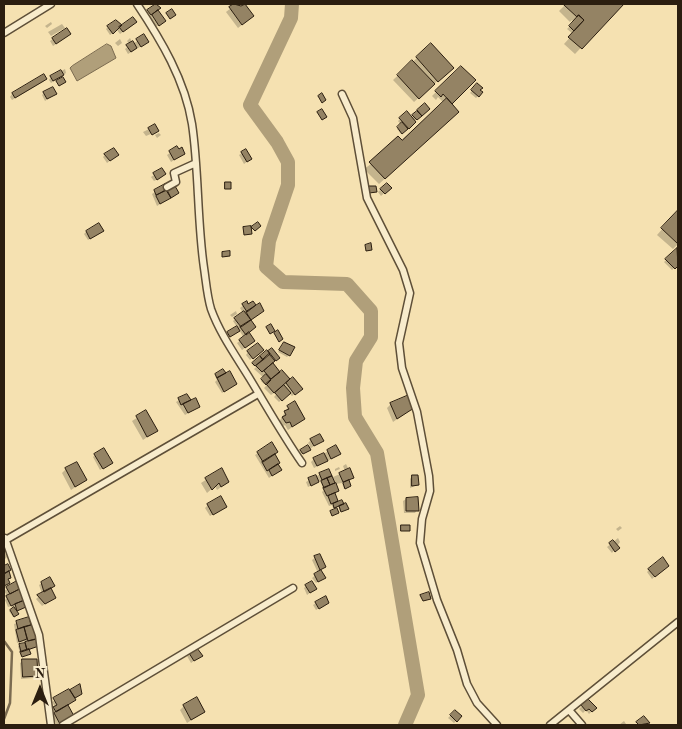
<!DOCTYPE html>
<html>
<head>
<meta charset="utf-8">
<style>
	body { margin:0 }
	#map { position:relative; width:682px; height:729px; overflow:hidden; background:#f5e1b1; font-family:"Old Standard TT",serif }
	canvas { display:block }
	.frame { position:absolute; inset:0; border:5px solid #2b1e10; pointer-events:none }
	.north { position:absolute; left:15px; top:664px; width:50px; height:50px; -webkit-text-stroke:4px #f8eccc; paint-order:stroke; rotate:0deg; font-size:14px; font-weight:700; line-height:20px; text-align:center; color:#2b1e10 }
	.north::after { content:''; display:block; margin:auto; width:18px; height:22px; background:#2b1e10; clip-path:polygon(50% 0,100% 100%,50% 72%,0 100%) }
</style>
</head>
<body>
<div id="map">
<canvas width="682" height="729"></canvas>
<div class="frame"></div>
<div class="north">N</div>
</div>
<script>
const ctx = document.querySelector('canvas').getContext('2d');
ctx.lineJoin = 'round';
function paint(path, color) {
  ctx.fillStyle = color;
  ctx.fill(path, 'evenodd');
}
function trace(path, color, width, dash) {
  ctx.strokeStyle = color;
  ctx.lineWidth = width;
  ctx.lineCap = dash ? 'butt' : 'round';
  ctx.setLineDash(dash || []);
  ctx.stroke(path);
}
const water = new Path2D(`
	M107,44L111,46L116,58L77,81L70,68L72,66Z`);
paint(water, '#b09f7a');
trace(water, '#7b6b50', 1);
paint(new Path2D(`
	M236,4L248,20L238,28L226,12Z
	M566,4H622L575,54L564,44L573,34L567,29L574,22L572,20L570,22L559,11Z
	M157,10L164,21L156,27L146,13L148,11Z
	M51,22L52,24L47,28L45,26Z
	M62,24L65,28L51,36L48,32Z
	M133,25L120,34L117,30L110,35L106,29L108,27Z
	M144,36L145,44L128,54L125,49L130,45L127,41L130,38L133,44Z
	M67,37L53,46L50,41L53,39Z
	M120,39L122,43L118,46L115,43Z
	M431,45L452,68L414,102L393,80Z
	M461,67L450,104L452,117L379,184L364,169L402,142L444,103L438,97L436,100L432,96Z
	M65,69L66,73L51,83L49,80L51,77Z
	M44,76L46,79L43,82L12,100L10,97L12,94Z
	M477,85L481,93L476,98L470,93Z
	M44,93L55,94L45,101L42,95Z
	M428,109L405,130L401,134L397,129L401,125L398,121L407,113L411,118L418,111Z
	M155,126L158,131L146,136L143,132Z
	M159,133L161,135L157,138L155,135Z
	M177,148L184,154L171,162L167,155Z
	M242,153L248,161L244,164L239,155Z
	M105,155L115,157L107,163L103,157Z
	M162,170V177L154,181L151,177Z
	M387,184L390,188L381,196L378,192Z
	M164,186L167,192L175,187L178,193L157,206L152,194Z
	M678,211V244L673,249L657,235Z
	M86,232L100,233L88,240L84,234Z
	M677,250L678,264L672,270L664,262Z
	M246,303L248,306L253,303L260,313L250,320L248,333L251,343L242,350L237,343L244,338L239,330L227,338L225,335L237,327L233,321L243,313L240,308Z
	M236,311L237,314L232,317L230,315Z
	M284,343L289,355L287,357L278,352Z
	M272,350L278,358L271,363L299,391L292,396L289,393L279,402L274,397L283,387L271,395L264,388L270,382L269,380L264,384L261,381L264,378L254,369L269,356L268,354L254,366L252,365Z
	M248,352H260L250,360L246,355Z
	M223,370L224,373L220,377L236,384L222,393L215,382L217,380L215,376Z
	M187,395L190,402L199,407L185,415L176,402Z
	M391,404L413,408L393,422L387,408Z
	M288,407L304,419L288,430L285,425L282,427L279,422Z
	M146,412L156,431L143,440L132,421Z
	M311,440L322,441L302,454L300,452L310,446L308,443Z
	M272,444L280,470L269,478L255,455Z
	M336,447L337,456L314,468L311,462L314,459Z
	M95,455L111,463L100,470L93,457Z
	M346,464L348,468L345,471L343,466Z
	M339,467L340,469L335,471V469Z
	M66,469L86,480L71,490L62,473Z
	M221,470L228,482L217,490L215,486L207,493L201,483Z
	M328,470L330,476L326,480L340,474L353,477L347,481L349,487L344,489L342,483L335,484L338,491L334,494L337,501L333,505L342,501L347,509L340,512L338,506L333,508L332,505L329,506L322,492L324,490L320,481L308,487L306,482Z
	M412,476L417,485L410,488V479Z
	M406,499L417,510L415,513H404L403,501Z
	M208,505L225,507L210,516L205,508Z
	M620,526L622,528L618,531L616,529Z
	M618,538L620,542L612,553L607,547Z
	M4,550L7,557L4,560Z
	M319,555L324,567L320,570L324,578L316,583L312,578L318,573L312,560Z
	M665,568L652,579L647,572L649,570Z
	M17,583L20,587L15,592L24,598L20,603L25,607L16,612L17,614L13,617L9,611L13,609L12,606L8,607L5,600L8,597L4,591Z
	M42,583L50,589L55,598L42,606L36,599L42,594L39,585Z
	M306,586L315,589L307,595L304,588Z
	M316,603H328L316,610L313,605Z
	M28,619L37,646L28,651V654L21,657L18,646L26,644L25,641L17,643L14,624Z
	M190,654L201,656L191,663L187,656Z
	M23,661L36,676L34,678L21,679L20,663Z
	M79,686L81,694L67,705L73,716L57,725L52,716L51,711L55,707L52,702Z
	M588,700L595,708L589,714L586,710L583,713L579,709Z
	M184,706L204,712L187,723L180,710Z
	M455,711L461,716L454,723L448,718Z
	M624,721L626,724L624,725H619Z`), '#0003');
trace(new Path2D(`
	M4,641L12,652L10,703L4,719`), '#7b6b50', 2.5);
trace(new Path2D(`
	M292,4L291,18L250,105L277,142L288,162V185L269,241L266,267L283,282L347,284L371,311V337L356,361L353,388L355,417L377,453L418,695L405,725`), '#b09f7a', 14);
const building = new Path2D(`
	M156,4L161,8L151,15L147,10Z
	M234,4L241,6L245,4L254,16L242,25L229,7Z
	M565,4H624L582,49L568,37L584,20L578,15L577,17L564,5Z
	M172,9L176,15L170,19L166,13Z
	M158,10L166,21L159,26L152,15Z
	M579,15L584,20L574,31L569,26Z
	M133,17L137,22L123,32L119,27Z
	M116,20L122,25L113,34L107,26Z
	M67,28L71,34L56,44L52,38Z
	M144,34L149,42L141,47L136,39Z
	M133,41L137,48L131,52L126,45Z
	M431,43L454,68L438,82L416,57Z
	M412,60L435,84L419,99L397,75Z
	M461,66L476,80L452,104L443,94L441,97L435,91Z
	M61,70L64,75L53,81L50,76Z
	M44,74L47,79L15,98L12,93Z
	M63,77L66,82L59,86L56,81Z
	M477,83L483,88L480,90L483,92L479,97L471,90Z
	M53,87L57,94L47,99L43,92Z
	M322,93L326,100L322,103L318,96Z
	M447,98L459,112L385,179L369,162L398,136L402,140Z
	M425,103L430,109L422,116L417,110Z
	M322,109L327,117L322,120L317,112Z
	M407,111L416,122L409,129L399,118Z
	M417,111L422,116L417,120L412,115Z
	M402,122L408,129L402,134L397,127Z
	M155,124L159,131L152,135L148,128Z
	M177,146L179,149L182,147L185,154L174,160L169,151Z
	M114,148L119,155L110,161L104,154Z
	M246,149L252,159L247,162L241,152Z
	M162,168L166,174L157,180L153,173Z
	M225,182H231V189H225Z
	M387,183L392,188L385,194L380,189Z
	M165,184L167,190L156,195L154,190Z
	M175,186L179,193L171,198L167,190Z
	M368,186H376L377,192L369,193Z
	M166,190L171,198L160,204L156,196Z
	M678,210V244L661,228Z
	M258,222L261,226L255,231L251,227Z
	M99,223L104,231L90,239L86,231Z
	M251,226L252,234L244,235L243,227Z
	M371,243L372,250L366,251L365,245Z
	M677,248L678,266L675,269L665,259Z
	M230,251V256L222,257V252Z
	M247,301L248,304L253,301L256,305L247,312L242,304Z
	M260,303L264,311L251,320L246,312Z
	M244,311L251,320L241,327L234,318Z
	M251,320L256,327L246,335L240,327Z
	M271,324L275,331L270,334L266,327Z
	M237,326L240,331L230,337L227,332Z
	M278,330L283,339L279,342L274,333Z
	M249,332L255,341L245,348L239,340Z
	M284,342L295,347L290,356L279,350Z
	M258,343L264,350L253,359L247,351Z
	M272,348L280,358L276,361L268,351Z
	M267,350L270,354L263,360L260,356Z
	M269,354L275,361L262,372L256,366Z
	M260,356L263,360L255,366L252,363Z
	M273,363L280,372L271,379L264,371Z
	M223,369L226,373L217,378L215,374Z
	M282,370L290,379L274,393L266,384Z
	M230,371L237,384L224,392L217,378Z
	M266,374L271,380L266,385L261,379Z
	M293,377L303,389L295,395L286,383Z
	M284,385L291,393L282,401L275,393Z
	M187,394L191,400L181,405L178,398Z
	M409,395L414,408L397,419L390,403Z
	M196,398L200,407L188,413L183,404Z
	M295,401L305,419L292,427L290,422L286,423L282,417L286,415L284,411L289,409L287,406Z
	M146,410L158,431L147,437L136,416Z
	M320,434L324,441L314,446L310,439Z
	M272,442L278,452L263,462L257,452Z
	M308,445L311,450L303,454L300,450Z
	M336,445L341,454L331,459L327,450Z
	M104,448L113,463L103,469L94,454Z
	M324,453L328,461L317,466L313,458Z
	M275,454L280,463L267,471L262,462Z
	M77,462L87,480L75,487L65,468Z
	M278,464L282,470L272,476L269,470Z
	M222,468L229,482L221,487L219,483L212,490L205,478Z
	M350,468L354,478L343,482L339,473Z
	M329,469L332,476L322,480L319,473Z
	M316,475L319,482L311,486L308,478Z
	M412,475H418L419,485L412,486Z
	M332,476L335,483L330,485L327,478Z
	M327,478L330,485L324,488L321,481Z
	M349,480L351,486L345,489L343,483Z
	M336,483L339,491L327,496L323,488Z
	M335,493L338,501L331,504L328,496Z
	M221,496L227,507L213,515L207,504Z
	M418,497L419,511H406V498Z
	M342,500L344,504L334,508L333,504Z
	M346,503L349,509L341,512L339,506Z
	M337,508L339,513L332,516L330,511Z
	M401,525H410V531H401Z
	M613,540L620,548L615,552L609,543Z
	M320,554L326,567L320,570L314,556Z
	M663,557L669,566L655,577L648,569Z
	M8,564L11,570L4,574V566Z
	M321,570L326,578L318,582L314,574Z
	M9,571L11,578L8,579L10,583L4,586V574Z
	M50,577L55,586L44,592L41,582Z
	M17,581L21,588L10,594L6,587Z
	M312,581L317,589L310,593L305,585Z
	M51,588L56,598L45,604L37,595Z
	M21,589L26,599L11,606L6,596Z
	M429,592L431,599L423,601L420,595Z
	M326,596L329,603L319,609L315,602Z
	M24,601L26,607L17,611L15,604Z
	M14,607L19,614L14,617L10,610Z
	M29,617L31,625L18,629L16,621Z
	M32,625L37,639L28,641L24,627Z
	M24,627L27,639L19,642L16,630Z
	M37,639L39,646L27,650L25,642Z
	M25,643L27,650L21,652L19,644Z
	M197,648L203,656L194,661L189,653Z
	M29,649L31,654L22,657L20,652Z
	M22,659H37L38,676L23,677Z
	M80,684L82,694L75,698L70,690Z
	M69,689L76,700L56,712L53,707L57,705L53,698Z
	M197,697L205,712L191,720L183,705Z
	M588,699L597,708L592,712L589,709L586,711L581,705Z
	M68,705L74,716L60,724L54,713Z
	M455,710L462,716L457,722L450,715Z
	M644,716L650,723L639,725L636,722Z`);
paint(building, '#948364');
trace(building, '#2b1e10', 1);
const minor = new Path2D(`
	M137,4C161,40 185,80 192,124C199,171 197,220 204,268C206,281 207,296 211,309C220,334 236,356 250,379C267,407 282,434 302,463
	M4,33L51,4
	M342,94L353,118L367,198L403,270L410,293L399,343L402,368L417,412L429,476L430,491L422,519L420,543L437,600L457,650L467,684L477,703L497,725
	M167,187L176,182L174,173L196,163
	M5,538L39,635L51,725
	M4,541L258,394
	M569,710L582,725
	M63,725L293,588
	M550,725L678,622`);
trace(minor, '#5e4f38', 9);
trace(minor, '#f8eccc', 6);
</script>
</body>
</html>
